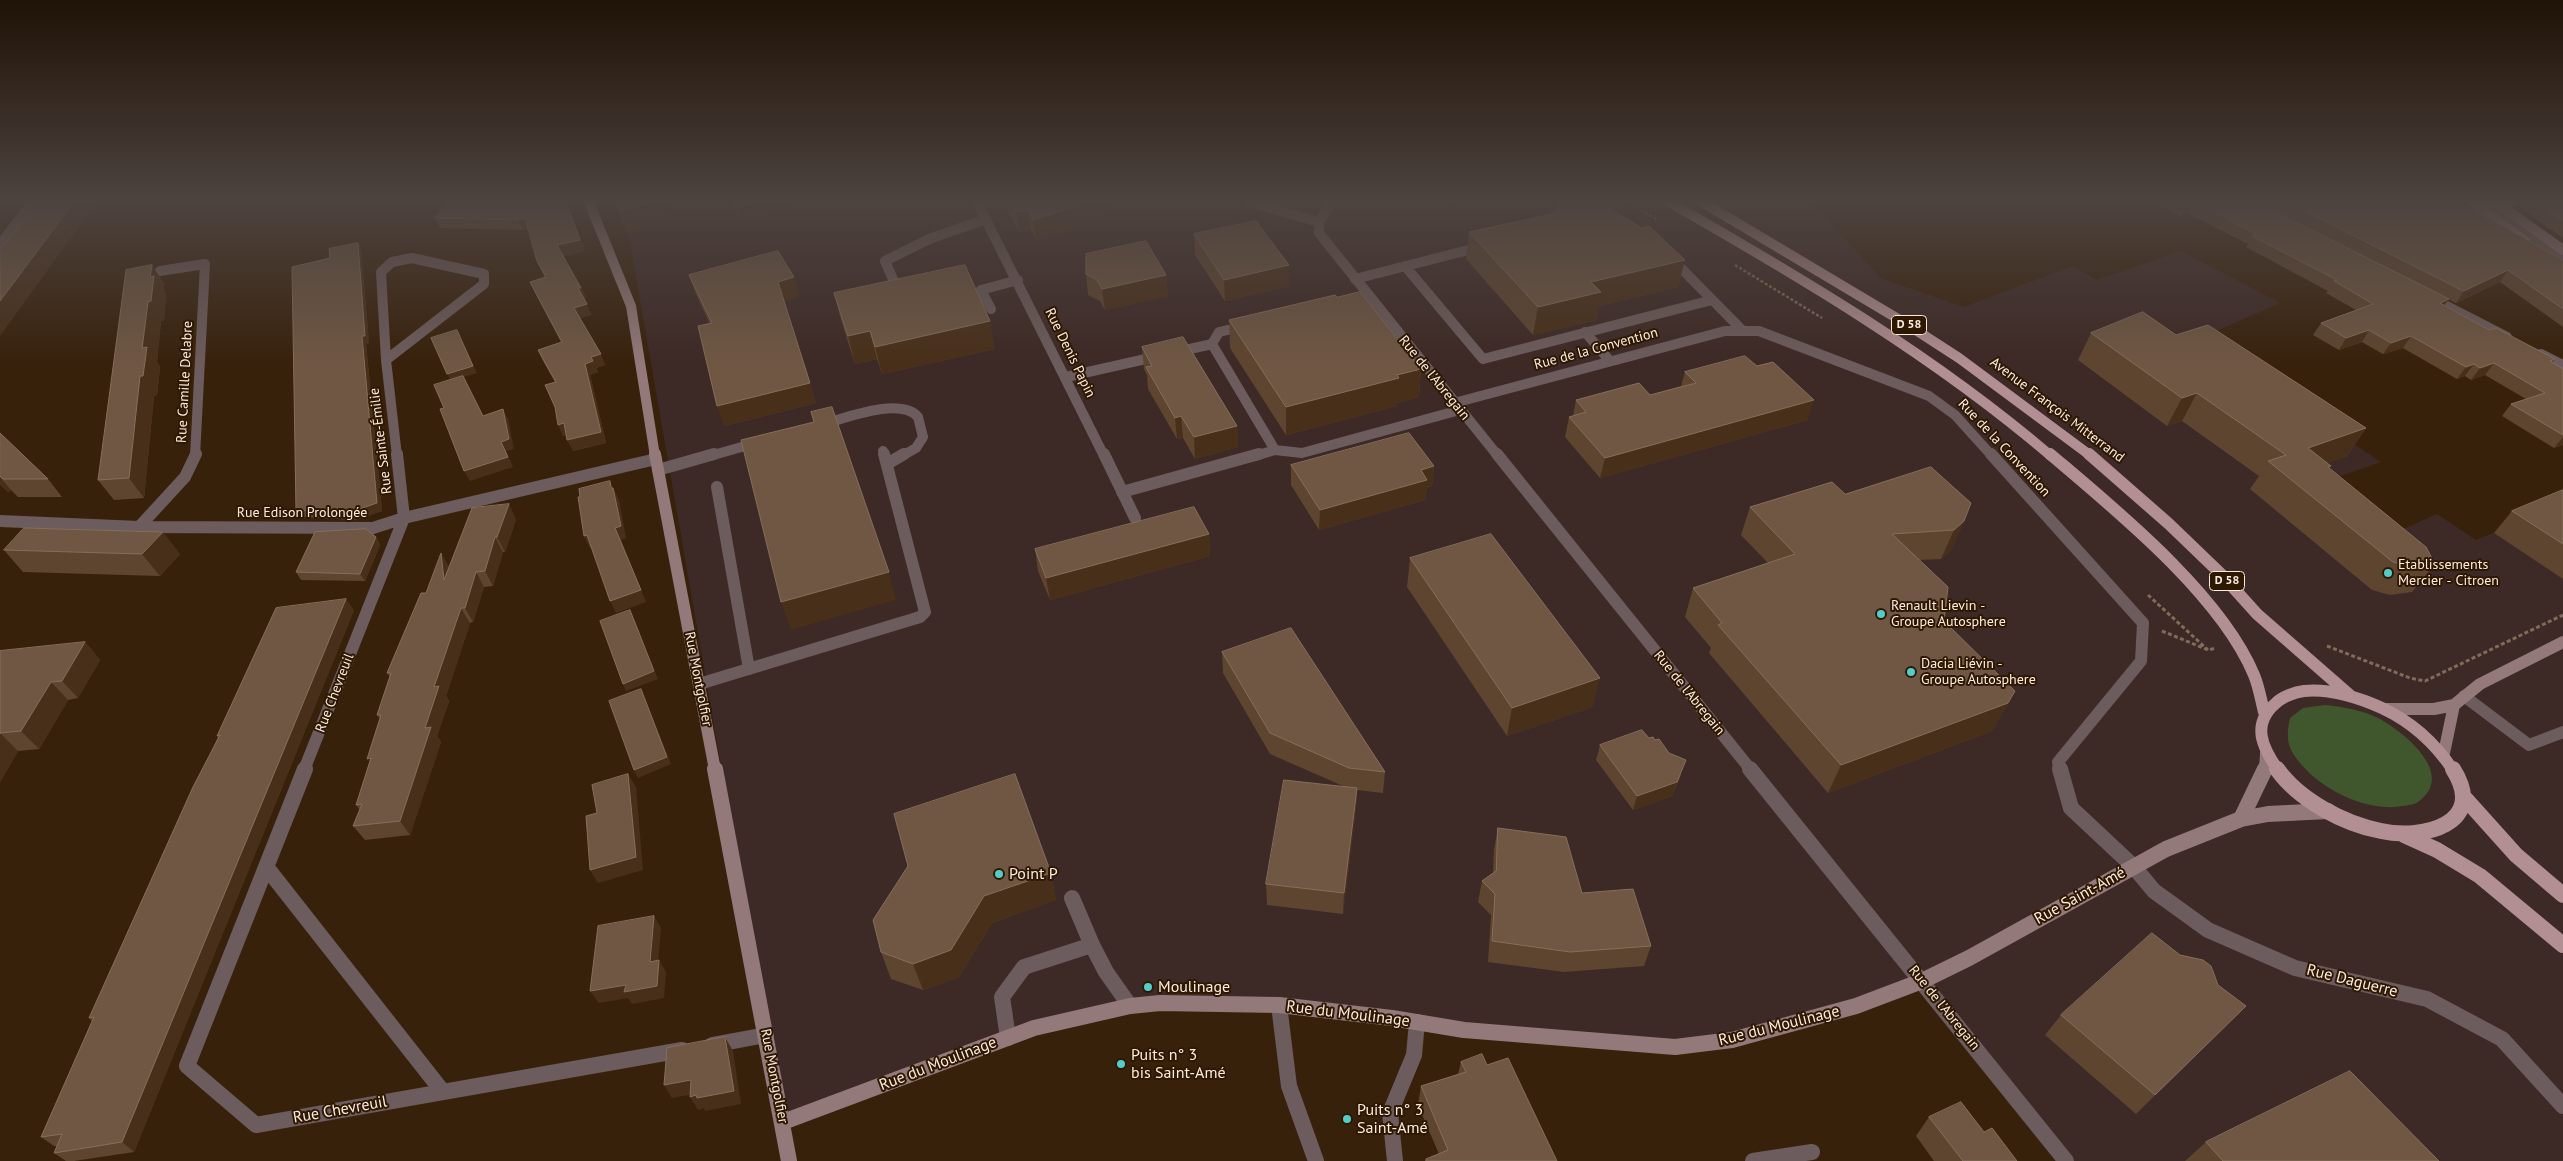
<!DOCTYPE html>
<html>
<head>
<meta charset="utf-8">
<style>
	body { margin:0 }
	canvas { display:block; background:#38210b }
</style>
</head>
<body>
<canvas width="2563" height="1161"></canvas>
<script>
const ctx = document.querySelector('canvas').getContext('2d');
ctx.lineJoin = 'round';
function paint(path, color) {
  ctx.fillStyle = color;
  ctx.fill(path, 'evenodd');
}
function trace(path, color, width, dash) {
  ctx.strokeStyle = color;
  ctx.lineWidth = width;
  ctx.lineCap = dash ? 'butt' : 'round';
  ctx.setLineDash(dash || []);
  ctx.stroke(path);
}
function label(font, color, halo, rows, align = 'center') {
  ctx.font = font + ' "PT Sans",sans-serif';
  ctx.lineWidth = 4;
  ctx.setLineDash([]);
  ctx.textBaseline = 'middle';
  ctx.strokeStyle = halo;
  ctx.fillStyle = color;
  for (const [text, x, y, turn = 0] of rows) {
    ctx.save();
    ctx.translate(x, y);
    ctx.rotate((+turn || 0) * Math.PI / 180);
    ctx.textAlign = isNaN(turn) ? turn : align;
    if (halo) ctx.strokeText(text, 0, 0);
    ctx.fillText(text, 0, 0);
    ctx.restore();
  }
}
paint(new Path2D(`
	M614,202H1810L1882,279L1964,307L2073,266L2096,280L2181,251L2280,303L2196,340L2381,462L2320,483L2383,538L2437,514L2476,540L2563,505V1161H2066L1922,981L1675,1047L1392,1018L1160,1003L1034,1028L783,1122L630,242Z`), '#3d2926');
paint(new Path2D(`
	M2325,705C2344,707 2363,710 2380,719C2405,733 2457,775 2418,802C2414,805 2408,805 2403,806C2365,813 2315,787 2294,755C2286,743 2287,732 2290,718L2303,708Z`), '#40572d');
trace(new Path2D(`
	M1628,202L1656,219
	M1735,265L1822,318`), '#806c59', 2.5, [3, 2]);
trace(new Path2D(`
	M2148,595L2208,650
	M2162,631L2208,650L2216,648
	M2327,646L2410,678L2425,681L2563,615`), '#806c59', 3, [4, 2.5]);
trace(new Path2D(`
	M2485,202L2563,260
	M1671,258L1743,331
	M1405,266L1483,359L1712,300
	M1355,279L1484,246
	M898,291L885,261L929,239L986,219
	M991,309L981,290L1018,280
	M1245,326L1219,332L1212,344L1275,450L1302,453L1460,410
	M1585,332L1610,361
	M1066,377L1212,344
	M1454,403L1725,331H1759L1929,396L1955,415L1992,456
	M821,425C843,419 900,396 918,417L923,437L916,448L902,456
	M883,451L884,456
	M710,456L759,442
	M1255,456L1275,450`), '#6d5c5d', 10);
trace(new Path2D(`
	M1991,454L2143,623L2141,661L2058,762L2060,770
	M887,464L904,454
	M658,470L714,454
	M717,487L749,669
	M1122,492L1259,454
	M699,684L920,617L925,612L884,454
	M2464,696L2529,745L2563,732`), '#6d5c5d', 12);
trace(new Path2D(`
	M2060,769L2071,808L2134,867L2154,891L2208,930L2295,968L2427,999L2502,1039L2563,1106
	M1072,898L1092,945
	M1008,1038L1002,997L1024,967L1092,945L1106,972L1130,1006
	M1395,1161L1390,1113L1414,1055L1417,1022
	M1753,1161L1812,1152`), '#6d5c5d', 16);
trace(new Path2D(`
	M977,202L1104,456
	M1249,202L1319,222
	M1332,202L1319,222V233L1498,456
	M2498,203L2512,202
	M0,244L33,202
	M412,258L484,274V284L386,360L381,272L392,262Z
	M160,271L205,264L195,456
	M2429,297L2507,337
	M2541,354L2563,365
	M386,360L397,456`), '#6d5c5d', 10);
trace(new Path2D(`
	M1104,454L1135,518
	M1497,454L1751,770
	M0,521L139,527L373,528L404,518L656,459
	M139,527L185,477L196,454
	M304,770L404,518L397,454`), '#6d5c5d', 12);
trace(new Path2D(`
	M1750,769L2066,1161
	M267,868L443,1092L256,1125L187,1066L305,769
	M1279,1005L1289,1086L1316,1161
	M712,1045L766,1035
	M443,1092L682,1050`), '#6d5c5d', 16);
trace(new Path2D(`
	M589,202L631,306L655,456
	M2472,202L2526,242
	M2496,202L2563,250`), '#94797b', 10);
trace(new Path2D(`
	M655,454L715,770
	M2385,709H2434L2454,705L2480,684L2563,642
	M2444,753L2454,705
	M2265,770L2266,753`), '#94797b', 12);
trace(new Path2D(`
	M715,769L789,1161
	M2241,819L2265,769
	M783,1122L1034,1028L1130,1006L1160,1003L1279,1005L1392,1018L1464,1030L1675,1047L1732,1040L1856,1006L1922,981L1969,958L2166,849L2241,819L2268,814L2328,811`), '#94797b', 16);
trace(new Path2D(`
	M1669,202C1802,278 1934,356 2051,456
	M1702,202L1905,323L1959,358L2091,456`), '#b28f92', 10);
trace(new Path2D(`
	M2050,454C2116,510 2221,595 2254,675C2259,687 2261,700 2264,712
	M2089,454L2169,524L2221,574L2257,614L2352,697
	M2278,770C2262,747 2251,724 2276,703C2282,697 2295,692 2304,691C2329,688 2360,698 2382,708C2412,722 2435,743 2453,770`), '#b28f92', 12);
trace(new Path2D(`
	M2277,769C2299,800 2344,824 2381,831C2423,840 2488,824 2453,769
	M2463,796L2516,855L2563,895
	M2404,835L2437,850L2480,876L2563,945`), '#b28f92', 16);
paint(new Path2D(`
	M567,202L585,251L563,256L581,288L586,298L584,299L591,315L580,318L605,365L596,368L598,372L590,375L606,443L573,451L566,435L563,436L555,382L543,361L538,350L561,342L535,293L530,282L545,278L537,261L528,229L523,230L440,228L435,218Z
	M615,202H665L671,220L627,231Z
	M730,202H792L793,207L741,221Z
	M1003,202H1110L1109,208L1075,228L1036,240L1031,229L1019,232Z
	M1429,202H1465L1442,211Z
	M2146,202H2256L2391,270L2258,202H2455L2563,260V327L2500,282L2456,303L2448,299L2444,305L2489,330L2555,359L2553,363L2563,369V445L2554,448L2502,416L2511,404L2526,399L2485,375L2471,380L2465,376L2457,379L2403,348L2383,354L2362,342L2339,350L2313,335L2321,323L2356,310L2326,293L2328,291L2246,247L2248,244L2189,214L2181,217L2156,203L2151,205Z
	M2519,202H2563V238L2518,206Z
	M1555,206L1642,228L1685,260L1678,287L1599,306L1596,320L1533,335L1466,259L1469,232L1554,213Z
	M1194,234L1289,286L1225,301L1195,255Z
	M361,250L369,343L366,344L382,511L355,520L301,517L296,510L330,258Z
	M152,265L164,284V291L166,295L164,320L161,321L157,362L160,367L157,395L154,396L144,498L114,500L98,480Z
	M1086,274L1166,275L1168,296L1105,310L1100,301L1088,295Z
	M689,275L799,297L784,301L816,403L724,426L710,324L696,294Z
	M834,293L995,349L882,374L877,359L855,364L841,320Z
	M1337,297L1421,369L1419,397L1397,403V406L1286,435L1230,348L1229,320Z
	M2091,333L2176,335L2366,428L2347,456L2326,463L2329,469L2435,564L2412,592L2390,595L2372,590L2250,489L2259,476L2182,421L2167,426L2078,360Z
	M1142,347L1237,426L1238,447L1195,459L1183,438L1177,439L1148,389L1147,375L1144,369Z
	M1685,372L1808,420L1600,478L1565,437L1569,417L1573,416L1576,400L1650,395L1681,386Z
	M0,433L48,479L62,497H18L11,490L8,492L0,484Z
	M1291,465L1434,466L1432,486L1427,488L1425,500L1319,530L1291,485Z
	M2563,490V579L2494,533L2512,511Z
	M1845,494L1964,521L1951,550L1941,559L1919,560L1944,621L2015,691L1992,731L1828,793L1709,653L1711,648L1685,617L1693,588L1768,563L1741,535L1750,507Z
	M516,519L505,552H503L493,586L484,587L473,622L470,623L446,696L449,701L437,736L441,742L410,835L365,840L353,826L360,810L356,805L369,763L380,719L377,715L390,677L387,673L426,593L449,567Z
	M1209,534L1210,556L1050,600L1038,571L1035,549Z
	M376,537L380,545L365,581L301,580L296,572Z
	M4,550L180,554L160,576L23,572Z
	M1410,558L1593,707L1507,736L1407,587Z
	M354,610L134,1152L74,1161H66L54,1153L57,1146H54L41,1137L92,1021L89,1018L218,737L217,736Z
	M85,642L100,660L78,698L68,700L39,749L18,751L0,782V651Z
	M1222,652L1385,772L1383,793L1357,790L1356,809L1343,914L1267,905L1266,884L1343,786L1270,754L1223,673Z
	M1649,738L1681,775L1672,796L1633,810L1596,760L1600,745Z
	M1498,828L1651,946L1644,966L1564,972L1488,962L1491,915L1478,902L1482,881L1493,873L1494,849Z
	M1051,873L1056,900L992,923L959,977L923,990L891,979L881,952Z
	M2061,1015L2226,1026L2136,1114L2045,1035Z
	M1461,1062L1487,1065L1557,1161H1425L1426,1159L1439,1154L1418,1105L1421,1086L1458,1074Z
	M1929,1117L1984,1132L2017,1161H1934L1916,1136Z
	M2206,1142L2439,1161H2185Z`), '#5e4530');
paint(new Path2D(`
	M0,202H4L0,207Z
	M74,202H97L0,336V301Z
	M567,202L585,251L561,256L557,245Z
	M657,202H665L671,220L627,231L620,211Z
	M758,202H792L793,207L741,221L737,207Z
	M1083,202H1110L1109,208L1075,228L1036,240L1033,220Z
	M1443,202H1465L1442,211Z
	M2195,202L2189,214L2181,217L2187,206Z
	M1028,209L1031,229L1019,232L1016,212Z
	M525,218L530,228L523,230L518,220Z
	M358,243L361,250L369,343L366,344L382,511L355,520L351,512L362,336Z
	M1685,260L1678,287L1599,306L1596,320L1533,335L1538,307L1591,282Z
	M152,265L164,284V291L166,295L164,320L161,321L157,362L160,367L157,395L154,396L144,498L129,478Z
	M1289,265V286L1225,301L1224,280Z
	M2508,270L2500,282L2456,303L2464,291Z
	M1166,275L1168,296L1105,310L1102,289Z
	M794,277L799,297L784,301L778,282Z
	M578,288H581L586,298L583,299Z
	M2449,299L2441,310L2440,303Z
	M587,304L591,315L579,319L574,308Z
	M990,321L995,349L882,374L875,347Z
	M457,330L477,373L451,381L447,374Z
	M2369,330L2362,342L2339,350L2346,338Z
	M870,331L877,359L855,364L848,336Z
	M2411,336L2403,348L2383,354L2391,343Z
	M601,354L605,365L596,368L598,372L590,375L606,443L573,451L567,440L585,364L591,357Z
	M2494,363L2485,375L2471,380L2480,368Z
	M2474,364L2465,376L2457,379L2466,367Z
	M1421,369L1419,397L1397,403V406L1286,435V407L1397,375Z
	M810,383L816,403L724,426L717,406Z
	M2197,393L2182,421L2167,426L2182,398Z
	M1814,400L1808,420L1600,478L1605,458Z
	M503,409L508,419L514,449L506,451L513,467L470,481L464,471L501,442Z
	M1181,416L1183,438L1177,439L1175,418Z
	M564,423L569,435L563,436L558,425Z
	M1237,426L1238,447L1195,459L1194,437Z
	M2366,428L2347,456L2290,475L2308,448Z
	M2563,437V445L2554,448Z
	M1434,466L1432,486L1427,488L1425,500L1319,530L1320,510L1421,470Z
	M0,477L11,490L8,492L0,483Z
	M610,481L619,500L626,538L621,540L646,602L616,613L610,601L615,528Z
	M509,504L516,519L505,552L497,537Z
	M1964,521L1951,550L1941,559L1954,530Z
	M163,532L180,554L160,576L142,554Z
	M1209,534L1210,556L1050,600L1046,578Z
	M587,535L592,547L590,548L584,536Z
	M376,537L380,545L365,581L360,574Z
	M495,537L503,552L493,586L485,571Z
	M441,553L450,568L444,580Z
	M476,572L484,587L473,622L465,608Z
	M889,572L896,600L791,630L781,602Z
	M346,599L354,610L134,1152L122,1142Z
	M461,608L470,623L446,696L449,701L437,736L441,742L410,835L400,821L425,728L434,687Z
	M630,610L658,679L626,691L623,684Z
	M85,642L100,660L78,698L62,681Z
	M1600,678L1593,707L1507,736L1512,708Z
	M51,682L68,700L39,749L21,731Z
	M641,689L671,764L638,778L634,770Z
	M2015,691L1992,731L1828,793L1841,765Z
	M0,733L18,751L0,782Z
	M1686,760L1672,796L1633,810L1637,796Z
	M628,774L636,787L643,870L598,883L590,870Z
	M1357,788L1356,809L1343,914L1344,893Z
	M1051,873L1056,900L992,923L959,977L923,990L913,964L984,896Z
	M654,916L661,928L657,974L650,962Z
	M659,960L666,972L664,998L632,1004L628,998L599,1003L590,991Z
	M2246,1006L2226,1026L2136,1114L2155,1095Z
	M725,1037L733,1051L741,1104L705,1111L704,1108L698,1110L690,1097Z
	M691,1080L699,1093L672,1098L664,1085Z`), '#482f19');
const building = new Path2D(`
	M38,202H74L0,301V251Z
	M448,202H566L580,240L557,245L581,288H578L587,304L574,308L601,354L591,357L593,361L585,364L601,432L567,440L564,423L558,425L555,407L545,385L556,382L538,350L562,342L530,282L546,277L537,261L525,218L518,220L435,218Z
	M616,202H657L620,211Z
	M734,202H758L737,207Z
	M1011,202H1083L1072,208L1033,220L1028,209L1016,212Z
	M1566,202H1599L1642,228L1649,226L1685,260L1591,282L1601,292L1538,307L1469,232L1561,212L1555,206Z
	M2180,202H2256L2449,299L2440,303L2489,330L2496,328L2555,359L2550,361L2563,369V435L2511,404L2545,393L2494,363L2480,368L2474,364L2466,367L2411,336L2391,343L2369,330L2346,338L2321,323L2373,304L2334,281L2337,280L2252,236L2256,234L2195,202L2187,206Z
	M2287,202H2455L2470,208L2563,260V309L2508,270L2464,291Z
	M2537,202H2563V220Z
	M1256,221L1289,265L1224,280L1194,234Z
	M1146,241L1166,275L1102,289L1097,280L1086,274V254Z
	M358,243L365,336H362L377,503L351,512L296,510L292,267L330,258L329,249Z
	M778,251L794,277L778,282L810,383L717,406L698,326L712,323L689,275Z
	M152,265L150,277L154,276L151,301L148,302L142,348L147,347L143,376H140L129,478L98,480L126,270Z
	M965,265L990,321L875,347L870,331L848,336L834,293Z
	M1360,292L1421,369L1397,375L1399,378L1286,407L1229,320L1335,295L1337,297Z
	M2143,312L2176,335L2208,325L2366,428L2308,448L2331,466L2328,467L2426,547L2435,564L2412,567L2393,562L2268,461L2286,455L2197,393L2182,398L2091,333Z
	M457,330L473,366L447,374L431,338Z
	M1183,337L1237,426L1194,437L1181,416L1175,418L1146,367L1152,366L1142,347Z
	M1745,356L1757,366L1773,362L1814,400L1605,458L1569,417L1586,412L1576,400L1639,383L1650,395L1696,383L1685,372Z
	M463,376L483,416L503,409L509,439L501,442L508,457L464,471L440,409L444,408L434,385Z
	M832,407L889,572L781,602L741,440L814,422L811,412Z
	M0,433L48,479H3L0,476Z
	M1409,433L1434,466L1421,470L1427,480L1320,510L1291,465Z
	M1931,467L1971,503L1964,521L1954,530L1892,534L1948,587L1944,621L2015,691L2008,703L1841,765L1718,625L1722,623L1693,588L1795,554L1750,507L1832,482L1845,494Z
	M610,481L611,488H613L621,526L615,528L641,590L610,601L587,535L584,536L578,497H580L579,489Z
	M2563,490V544L2512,511Z
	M509,504L497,537H495L485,571L476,572L465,608H461L434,687L439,686L425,728L431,727L400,821L353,826L362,804L356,805L371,758L367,759L381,715H377L391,673H387L421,593H426L441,553L444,580L472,508Z
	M1194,507L1209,534L1046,578L1035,549Z
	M24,528L163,532L142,554L4,550Z
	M366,529L376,537L360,574L296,572L315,532Z
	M1491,534L1600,678L1512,708L1410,558Z
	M346,599L122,1142L54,1153L62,1134L41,1137L94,1017L89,1018L193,787L220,735L217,736L276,608Z
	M630,610L654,671L623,684L600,621Z
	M1291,628L1385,772L1349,768L1270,733L1222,652Z
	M85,642L62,681L51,682L21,731L0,733V734V651Z
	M641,689L667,757L634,770L609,701Z
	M1642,730L1649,738L1653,737L1655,740L1659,739L1669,753L1686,760L1677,782L1637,796L1600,745Z
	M628,774L636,857L590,870L586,816L597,813L592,785Z
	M1015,774L1051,873L984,896L951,950L913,964L881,952L873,920L908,866L894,814Z
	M1284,780L1357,788L1344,893L1266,884Z
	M1498,828L1566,837L1582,893L1633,889L1651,946L1570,952L1492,941L1495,894L1482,881L1496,871Z
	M654,916L650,962L659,960L657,986L624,992L626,985L590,991L598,926Z
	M2152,933L2180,955L2203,960L2211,966L2218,985L2246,1006L2155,1095L2061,1015Z
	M725,1037L734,1091L697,1098L696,1095L690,1097L691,1080L664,1085L667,1048Z
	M1482,1054L1487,1065L1508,1058L1557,1161H1426V1159L1448,1150L1421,1086L1466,1072L1461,1062Z
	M2350,1071L2439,1161H2223L2206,1142Z
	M1961,1102L1984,1132L1992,1128L2017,1161H1963L1929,1117Z`);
paint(building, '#6f5743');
trace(building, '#856e5b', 1);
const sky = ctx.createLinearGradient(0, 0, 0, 365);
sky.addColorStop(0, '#1f1206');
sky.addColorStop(0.55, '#4d433f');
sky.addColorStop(1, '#4d433f00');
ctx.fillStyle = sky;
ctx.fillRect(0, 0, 2563, 365);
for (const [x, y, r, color] of [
	[2388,573,5,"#53cdc9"],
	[1881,614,5,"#53cdc9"],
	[1911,672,5,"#53cdc9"],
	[999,874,5,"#53cdc9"],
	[1148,987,5,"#53cdc9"],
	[1121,1064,5,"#53cdc9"],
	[1347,1119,5,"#53cdc9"]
]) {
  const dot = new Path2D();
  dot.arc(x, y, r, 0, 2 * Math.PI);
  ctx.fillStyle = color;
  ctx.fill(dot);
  trace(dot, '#2e1802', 2);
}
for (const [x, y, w] of [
	[1909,325,35],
	[2227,581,35]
]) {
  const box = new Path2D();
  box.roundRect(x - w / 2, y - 9.5, w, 19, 4);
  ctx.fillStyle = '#2e1802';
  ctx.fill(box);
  trace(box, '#fbebdd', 1);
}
label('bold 12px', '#fbebdd', null, [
	["D 58",1909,325],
	["D 58",2227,581]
]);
label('14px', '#fbebdd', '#2e1802', [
	["Rue de la Convention",1596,349,-15],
	["Rue Denis Papin",1070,353,64],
	["Rue de l'Abregain",1434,378,51],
	["Rue Camille Delabre",185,382,-87],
	["Avenue François Mitterrand",2057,410,37],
	["Rue Sainte-Émilie",381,441,-97],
	["Rue de la Convention",2004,448,47],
	["Rue Edison Prolongée",302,513],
	["Rue Montgolfier",698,679,79],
	["Rue Chevreuil",335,693,-69],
	["Rue de l'Abregain",1689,693,51],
	["Rue de l'Abregain",1944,1008,51],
	["Rue Montgolfier",774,1076,79]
]);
label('14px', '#fbebdd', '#2e1802', [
	["Etablissements",2398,565],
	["Mercier - Citroen",2398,581],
	["Renault Lievin -",1891,606],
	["Groupe Autosphere",1891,622],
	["Dacia Liévin -",1921,664],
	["Groupe Autosphere",1921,680]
], 'left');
label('16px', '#fbebdd', '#2e1802', [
	["Point P",1009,874],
	["Moulinage",1158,987],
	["Puits n° 3",1131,1055],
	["bis Saint-Amé",1131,1073],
	["Puits n° 3",1357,1110],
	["Saint-Amé",1357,1128]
], 'left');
label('16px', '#fbebdd', '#2e1802', [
	["Rue Saint-Amé",2080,896,-29],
	["Rue Daguerre",2352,981,14],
	["Rue du Moulinage",1348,1014,7],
	["Rue du Moulinage",1779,1026,-14],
	["Rue du Moulinage",938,1064,-21],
	["Rue Chevreuil",340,1110,-10]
]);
</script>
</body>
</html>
